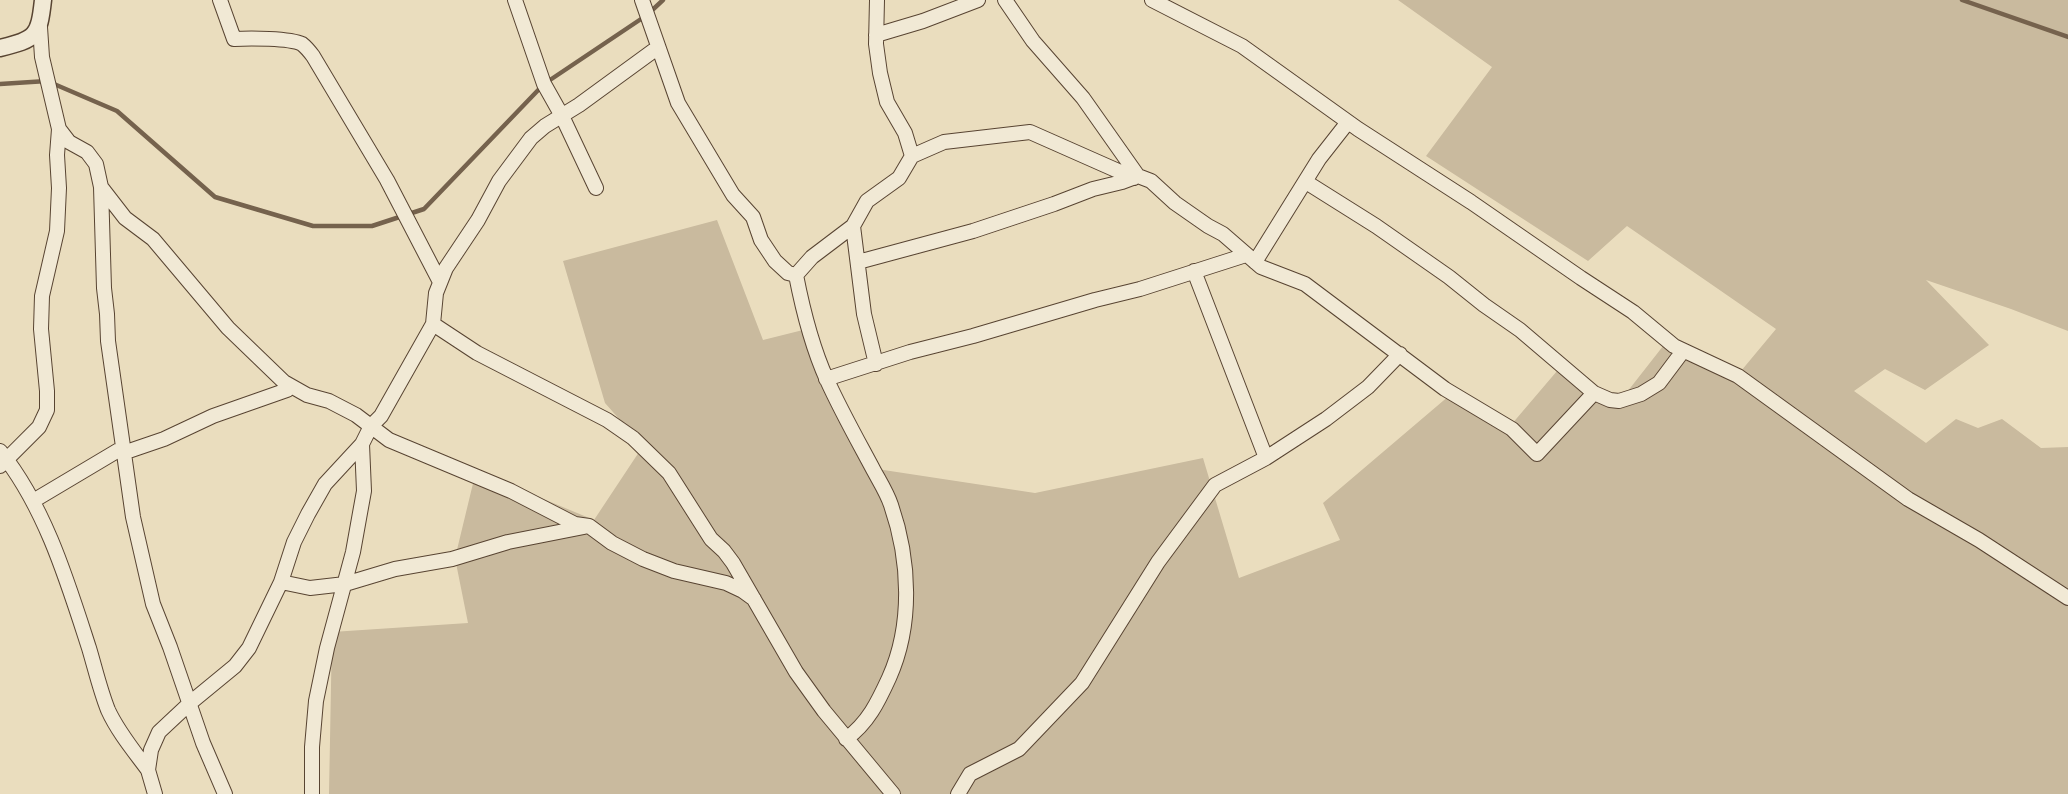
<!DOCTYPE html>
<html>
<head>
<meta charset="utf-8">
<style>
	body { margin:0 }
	canvas { display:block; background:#eaddbe }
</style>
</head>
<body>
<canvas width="2068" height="794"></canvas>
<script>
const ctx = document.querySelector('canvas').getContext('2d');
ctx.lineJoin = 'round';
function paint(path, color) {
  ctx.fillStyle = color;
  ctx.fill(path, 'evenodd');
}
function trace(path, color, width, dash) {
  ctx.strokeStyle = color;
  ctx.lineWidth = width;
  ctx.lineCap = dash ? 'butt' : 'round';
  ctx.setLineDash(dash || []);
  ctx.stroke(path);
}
paint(new Path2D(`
	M1398,0H2068V331L2011,309L1926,280L1989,345L1925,390L1885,369L1854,391L1926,443L1956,419L1978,428L2002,419L2041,448L2068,447V794H329L332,632L468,623L455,558L476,471L594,520L643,446L605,403L563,261L717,220L763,340L807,329L877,469L1035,493L1203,458L1239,578L1340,540L1323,503L1450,395L1511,425L1557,371L1620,401L1667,341L1736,377L1776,329L1627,226L1588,261L1426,156L1492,67Z`), '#c9ba9e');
trace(new Path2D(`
	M1962,0L2068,37
	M0,84L47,81L117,111L215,197L313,226H372L424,209L544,84L647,15L663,0`), '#75624d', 4.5);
const minor = new Path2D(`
	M220,0L234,39C249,38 290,38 302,44C306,47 310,52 313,56L387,180L440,282
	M515,0L544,84L562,116L596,188
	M642,0L678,103L733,195L753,217L761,240L775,261L788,273L796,275
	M1005,0L1033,41L1083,98L1138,176L1151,181L1175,203L1208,226L1223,234L1261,267L1305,284L1445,389L1512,429L1537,454L1594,393
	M1152,0L1242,46L1358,129L1471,202L1581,278L1633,312L1674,346L1738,376L1908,499L1979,540L2068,598
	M876,35L923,21L978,0
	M59,129L69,142L87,152L96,164L101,187L104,288L107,314L108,341L133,517L153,604L170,647L203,743L225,794
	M912,156L944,142L1030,132L1134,178
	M1306,182L1376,226L1449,277L1484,305L1520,330L1594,393L1610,400L1619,401L1641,394L1659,383L1683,351
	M101,187L125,218L153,239L228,328L284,382L307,395L329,401L356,415L389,440L511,491L575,524L589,526L612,543L643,559L674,571L726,583L743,591L754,599
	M858,262L973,231L1054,204L1093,189L1122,182L1138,176
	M1255,262L1319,159L1348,122
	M1194,271L1266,458
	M796,275C803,311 812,347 827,380C841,411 858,441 874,471C880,482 887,493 891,505C910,560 913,625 889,678C878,702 868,723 846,739
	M796,275L812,257L853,226
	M433,324L477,353L607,420L633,438L669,473L711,539L724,551L733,563L796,672L824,711L893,794
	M876,364L864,314L853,226L867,201L899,178L912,156L905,133L887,102L880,73L876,44L877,0
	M826,379L910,352L973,336L1095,300L1140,289L1246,255
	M0,451C45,507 67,580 89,648C95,668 100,690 108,710C118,732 134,751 148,770
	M123,453L164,439L213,416L287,390L291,386
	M0,466L39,427L47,410V391L41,329L42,296L57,231L59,188L57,155L59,129L42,57L40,27
	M33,501L117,451L123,450
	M281,582L310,588L345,584L395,569L452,559L508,542L584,527
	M155,794L148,770L151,750L159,732L190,703L235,666L249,648L281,582L294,542L308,514L325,484L362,444L371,426L381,416L433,324L436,293L446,268L478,220L499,181L531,138L545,126L579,105L653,51L659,49
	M312,794V747L316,701L327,648L353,552L360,513L364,491L362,444
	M958,794L970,774L1019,749L1082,683L1158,562L1215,485L1266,458L1326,419L1368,387L1400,354`);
const tertiary = new Path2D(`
	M0,48C36,39 39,37 43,0`);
trace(minor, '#584432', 16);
trace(tertiary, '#584432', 19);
trace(minor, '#f1e9d5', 14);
trace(tertiary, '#f1e9d5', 16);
</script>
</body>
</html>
